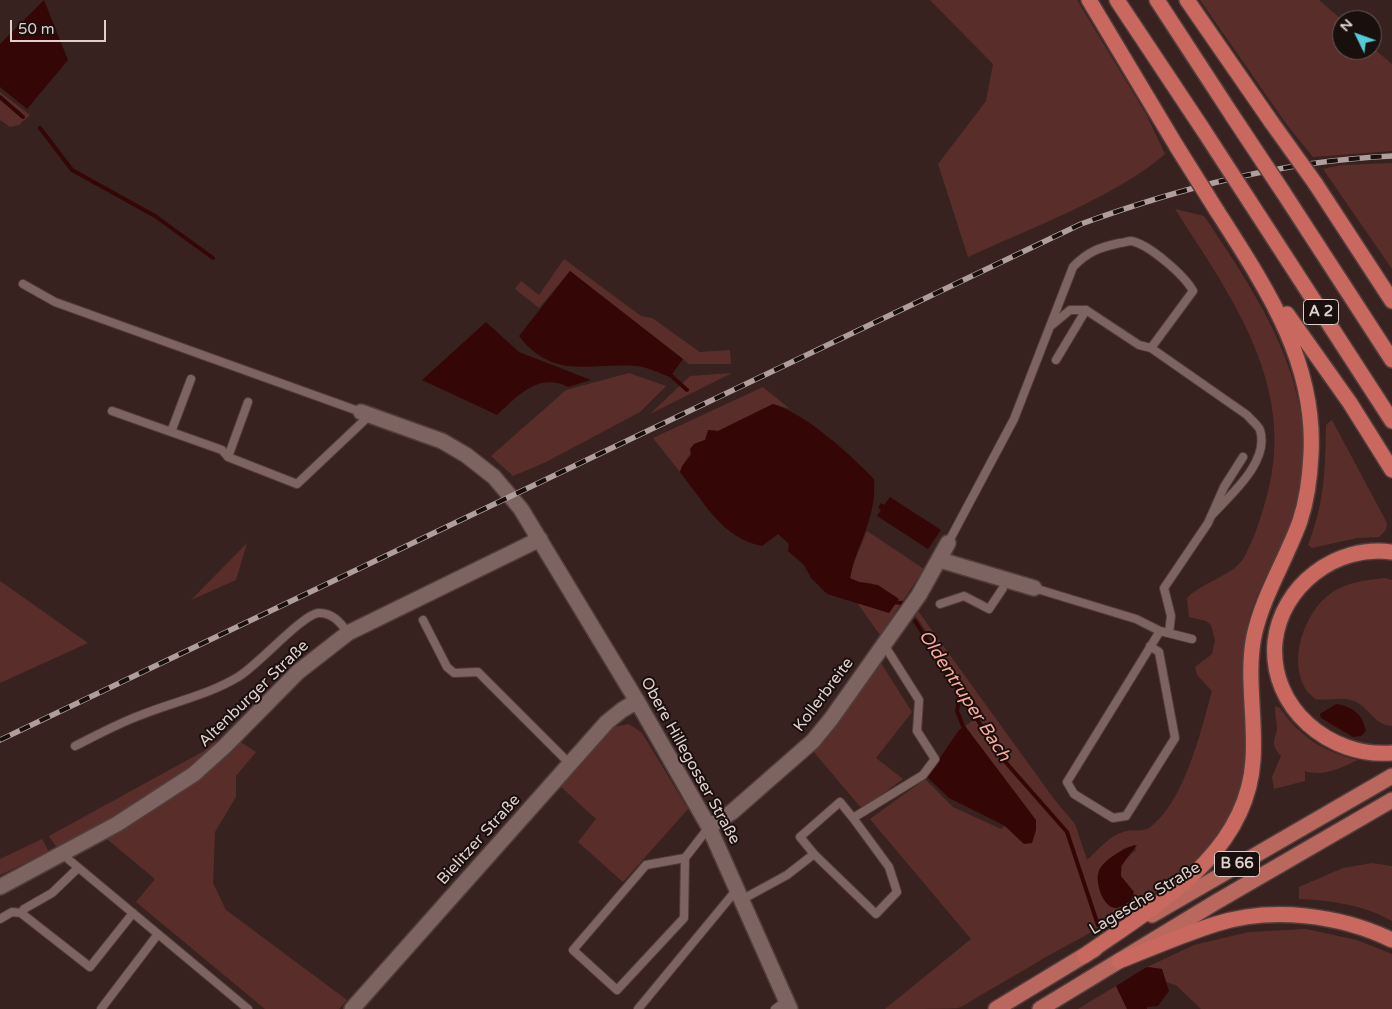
<!DOCTYPE html>
<html>
<head>
<meta charset="utf-8">
<style>
	body { margin:0 }
	#map { position:relative; width:1392px; height:1009px; overflow:hidden; background:#38221f; font-family:"Varela Round",sans-serif }
	canvas { display:block }
	.north { position:absolute; left:1332px; top:10px; width:50px; height:50px; box-sizing:border-box; background:#190f0d; border:1px solid #685c5a; border-radius:50%; rotate:312deg; font-size:14px; font-weight:700; line-height:20px; text-align:center; color:#dfd0cd }
	.north::after { content:''; display:block; margin:auto; width:18px; height:22px; background:#53cbda; clip-path:polygon(50% 0,100% 100%,50% 72%,0 100%) }
	.scale { position:absolute; left:10px; top:20px; width:96px; height:22px; box-sizing:border-box; border:2px solid #dfd0cd; border-top:0; padding-left:6px; font-size:15px; line-height:18px; white-space:nowrap; color:#dfd0cd; -webkit-text-stroke:4px #190f0d; paint-order:stroke }
</style>
</head>
<body>
<div id="map">
<canvas width="1392" height="1009"></canvas>
<div class="north">N</div>
<div class="scale">50 m</div>
</div>
<script>
const ctx = document.querySelector('canvas').getContext('2d');
ctx.lineJoin = 'round';
function paint(path, color) {
  ctx.fillStyle = color;
  ctx.fill(path, 'evenodd');
}
function trace(path, color, width, dash) {
  ctx.strokeStyle = color;
  ctx.lineWidth = width;
  ctx.lineCap = dash ? 'butt' : 'round';
  ctx.setLineDash(dash || []);
  ctx.stroke(path);
}
function label(font, color, halo, rows, align = 'center') {
  ctx.font = font + ' "Varela Round",sans-serif';
  ctx.lineWidth = 4;
  ctx.setLineDash([]);
  ctx.textBaseline = 'middle';
  ctx.strokeStyle = halo;
  ctx.fillStyle = color;
  for (const [text, x, y, turn = 0] of rows) {
    ctx.save();
    ctx.translate(x, y);
    ctx.rotate((+turn || 0) * Math.PI / 180);
    ctx.textAlign = isNaN(turn) ? turn : align;
    if (halo) ctx.strokeText(text, 0, 0);
    ctx.fillText(text, 0, 0);
    ctx.restore();
  }
}
paint(new Path2D(`
	M930,0H1077L1146,114L1165,154C1116,197 1028,229 968,257L938,164L986,101L993,64Z
	M1200,0H1319L1342,20V50H1372V47L1392,64V151L1313,157L1287,125Z
	M0,92L30,115L19,125L10,127L0,120Z
	M1392,163V269L1323,169L1342,165Z
	M1175,209L1204,216C1264,305 1327,398 1295,511C1283,550 1258,584 1248,623C1235,679 1256,737 1240,791C1213,877 1108,921 1036,963C1018,974 999,984 981,995C974,999 966,1005 958,1008C947,1009 900,1009 885,1009L971,939L870,819L925,779L953,807L1001,829L1005,826L1024,844L1027,809L965,726L983,713L915,615L918,611L1054,799L1075,824L1087,860C1098,850 1108,837 1123,832C1130,829 1142,832 1149,828C1184,803 1201,731 1212,691L1197,675L1195,667L1212,654L1215,640L1211,625L1206,621L1189,617L1187,598C1201,583 1232,576 1243,559C1252,544 1259,523 1264,506C1301,391 1234,301 1175,209ZM1134,845L1136,850C1126,858 1121,863 1121,876L1102,866L1123,849Z
	M564,259L641,316L652,318L700,352L730,350L731,364H689L570,271L539,308L515,289L521,281L539,295Z
	M629,373L666,386L640,412L546,462L513,476L491,456L566,390Z
	M732,373L650,414L690,376Z
	M763,387L790,409L773,404L718,431L711,430L705,440L694,444C691,457 683,461 680,472L653,438Z
	M1332,420L1387,523L1386,530L1379,537L1357,538L1312,548L1308,545C1325,501 1325,472 1326,425Z
	M867,531L924,569L880,635L856,601L889,613L898,599L870,583L859,582L850,579L853,565Z
	M247,543L236,580L191,600Z
	M1385,578L1392,580V726C1374,725 1369,707 1354,701C1342,696 1327,701 1315,699C1312,696 1307,692 1305,688C1288,659 1305,612 1330,594C1346,582 1366,580 1385,578Z
	M0,581L88,643L0,683Z
	M881,663L912,712L876,758L903,779L862,809L813,751L826,740Z
	M1275,706L1280,708C1300,737 1324,752 1358,760C1340,768 1324,777 1305,771V781L1274,789L1272,777L1281,756C1268,742 1277,739 1277,726C1276,719 1275,713 1275,706Z
	M629,724L642,733L688,809L623,882L578,842L596,819L560,786L610,728Z
	M215,741L218,745C169,786 113,817 57,848L49,836L204,751Z
	M239,741L256,752L236,776V797L215,832L213,883L226,910L347,1000L339,1009H265L136,902L155,879L107,839L199,780Z
	M42,839L49,852L0,875V859Z
	M1372,863L1392,866V921C1365,905 1329,900 1299,899V887L1343,868Z
	M1306,929L1357,940L1392,954V1009H1201L1176,985L1165,982L1162,969L1147,967L1194,945L1249,932Z
	M1116,986L1127,1009H1078Z`), '#592e2a');
paint(new Path2D(`
	M44,0L68,60L27,109L0,87V44Z
	M570,271L683,359L670,377C659,373 647,367 636,366C589,363 553,380 519,336Z
	M486,322L519,352L591,380L568,387C538,372 518,396 497,415L422,380Z
	M773,404C806,414 850,454 874,479C877,519 857,542 850,578L859,582L878,585L899,599L889,613L827,594L811,578L804,565L788,551L789,544L778,534L762,546C723,539 703,501 680,472L682,466L691,455L690,449L694,444L705,440L708,430L718,431Z
	M890,497L941,530L928,549L877,516L881,510L878,508L881,503L884,505Z
	M1336,704C1353,707 1362,713 1366,731L1361,736L1353,737L1321,718L1320,714Z
	M965,726L1036,820V830L1032,843L1024,844L1005,826L949,798L927,777L959,730Z
	M1137,845L1121,866V876L1134,892L1131,901C1127,903 1122,907 1117,908C1103,909 1096,884 1098,874C1100,861 1125,847 1137,845Z
	M1147,967L1162,969L1169,991L1158,1006L1147,1007V1009H1127L1116,986Z`), '#340706');
trace(new Path2D(`
	M0,97L23,117
	M40,128L72,170L155,216L213,258
	M668,373L687,390
	M891,602L902,603
	M915,621L1001,757L1067,832L1098,925
	M960,695L957,711L965,731`), '#340706', 4);
const service = new Path2D(`
	M23,284L55,302L361,412
	M1052,325L1070,310H1086
	M1056,360L1086,310L1139,345L1151,348
	M112,411L222,450L228,457L297,484L370,415
	M171,432L191,379
	M228,457L248,402
	M948,543L1014,419L1073,267C1087,252 1100,247 1120,243C1123,243 1128,241 1131,241C1149,244 1185,276 1193,291L1151,348L1247,415C1251,420 1258,425 1260,430C1270,462 1230,495 1211,516
	M1034,588L1136,619L1160,631L1192,639
	M940,604L964,596L989,609L1003,588L1005,579
	M423,620L447,667L454,673L478,672L570,764
	M1169,633L1171,616L1164,588L1208,523L1224,487L1243,457
	M1150,646L1159,652L1175,738L1126,816L1113,818L1074,794L1067,782L1160,631
	M75,746C97,735 119,723 141,715C173,702 208,695 238,677C257,666 302,615 318,613C332,612 341,623 348,633
	M65,852L68,859L248,1009
	M814,854L876,914L897,892L889,867L853,818
	M685,858L646,865L573,950L617,990L684,918L685,858L709,827
	M78,868L52,893L24,909L21,913L90,967L133,913
	M743,899L787,875L814,854L800,837L840,802L853,818L923,775L935,759L917,731L919,700L888,651L881,646
	M0,919L12,912L21,913
	M101,1009L158,934
	M638,1009L738,888
	M775,1009L787,1000`);
const minor = new Path2D(`
	M361,412L442,441L466,455L494,477L521,509L637,701L709,827L790,1009
	M940,560L1034,588
	M709,827L732,812L813,741L831,719L919,595L948,543
	M0,887L117,824L194,774L224,747L298,672L348,633L540,539
	M352,1009L607,722L622,710L637,701`);
const trunk = new Path2D(`
	M1152,915L1392,776
	M996,1009L1095,949
	M1040,1009L1216,902L1392,800`);
const motorway = new Path2D(`
	M1089,0L1177,147
	M1117,0L1204,131
	M1157,0L1232,115
	M1187,0L1272,123
	M1315,183L1392,301
	M1283,192L1392,360
	M1250,202L1392,421
	M1287,314L1350,403L1392,470
	M1392,552C1336,544 1281,586 1275,642C1269,708 1330,758 1392,753
	M1084,956C1154,906 1247,856 1253,760C1256,719 1246,676 1254,636C1263,595 1286,560 1300,521C1307,500 1310,476 1311,454C1316,361 1265,286 1217,211
	M1119,961C1152,948 1184,934 1216,924C1272,906 1340,915 1392,940`);
trace(service, '#513e3c', 10);
trace(minor, '#513e3c', 18);
trace(trunk, '#513e3c', 18);
trace(motorway, '#513e3c', 18);
trace(service, '#7e6460', 8);
trace(minor, '#7e6460', 15);
trace(trunk, '#ba675e', 15);
trace(motorway, '#c9685e', 15);
const rail = new Path2D(`
	M0,740L1081,224C1183,187 1284,161 1392,156`);
trace(rail, '#af9e9b', 5.5);
trace(rail, '#190f0d', 4, [11]);
const motorwayBridge = new Path2D(`
	M1232,115L1283,192
	M1272,123L1315,183
	M1204,131L1250,202
	M1177,147L1217,211`);
trace(motorwayBridge, '#513e3c', 18, []);
trace(motorwayBridge, '#c9685e', 15);
for (const [x, y, w] of [
	[1321,312,35],
	[1237,864,45]
]) {
  const box = new Path2D();
  box.roundRect(x - w / 2, y - 12.5, w, 25, 4);
  ctx.fillStyle = '#190f0d';
  ctx.fill(box);
  trace(box, '#dfd0cd', 1);
}
label('bold 15px', '#dfd0cd', null, [
	["A 2",1321,312],
	["B 66",1237,864]
]);
label('16px', '#dfd0cd', '#190f0d', [
	["Altenburger Straße",254,694,-44],
	["Kollerbreite",824,695,-53],
	["Obere Hillegosser Straße",690,761,61],
	["Bielitzer Straße",479,840,-48],
	["Lagesche Straße",1145,899,-31]
]);
label('italic 18px', '#fba79c', '#190f0d', [
	["Oldentruper Bach",964,696,57]
]);
</script>
</body>
</html>
